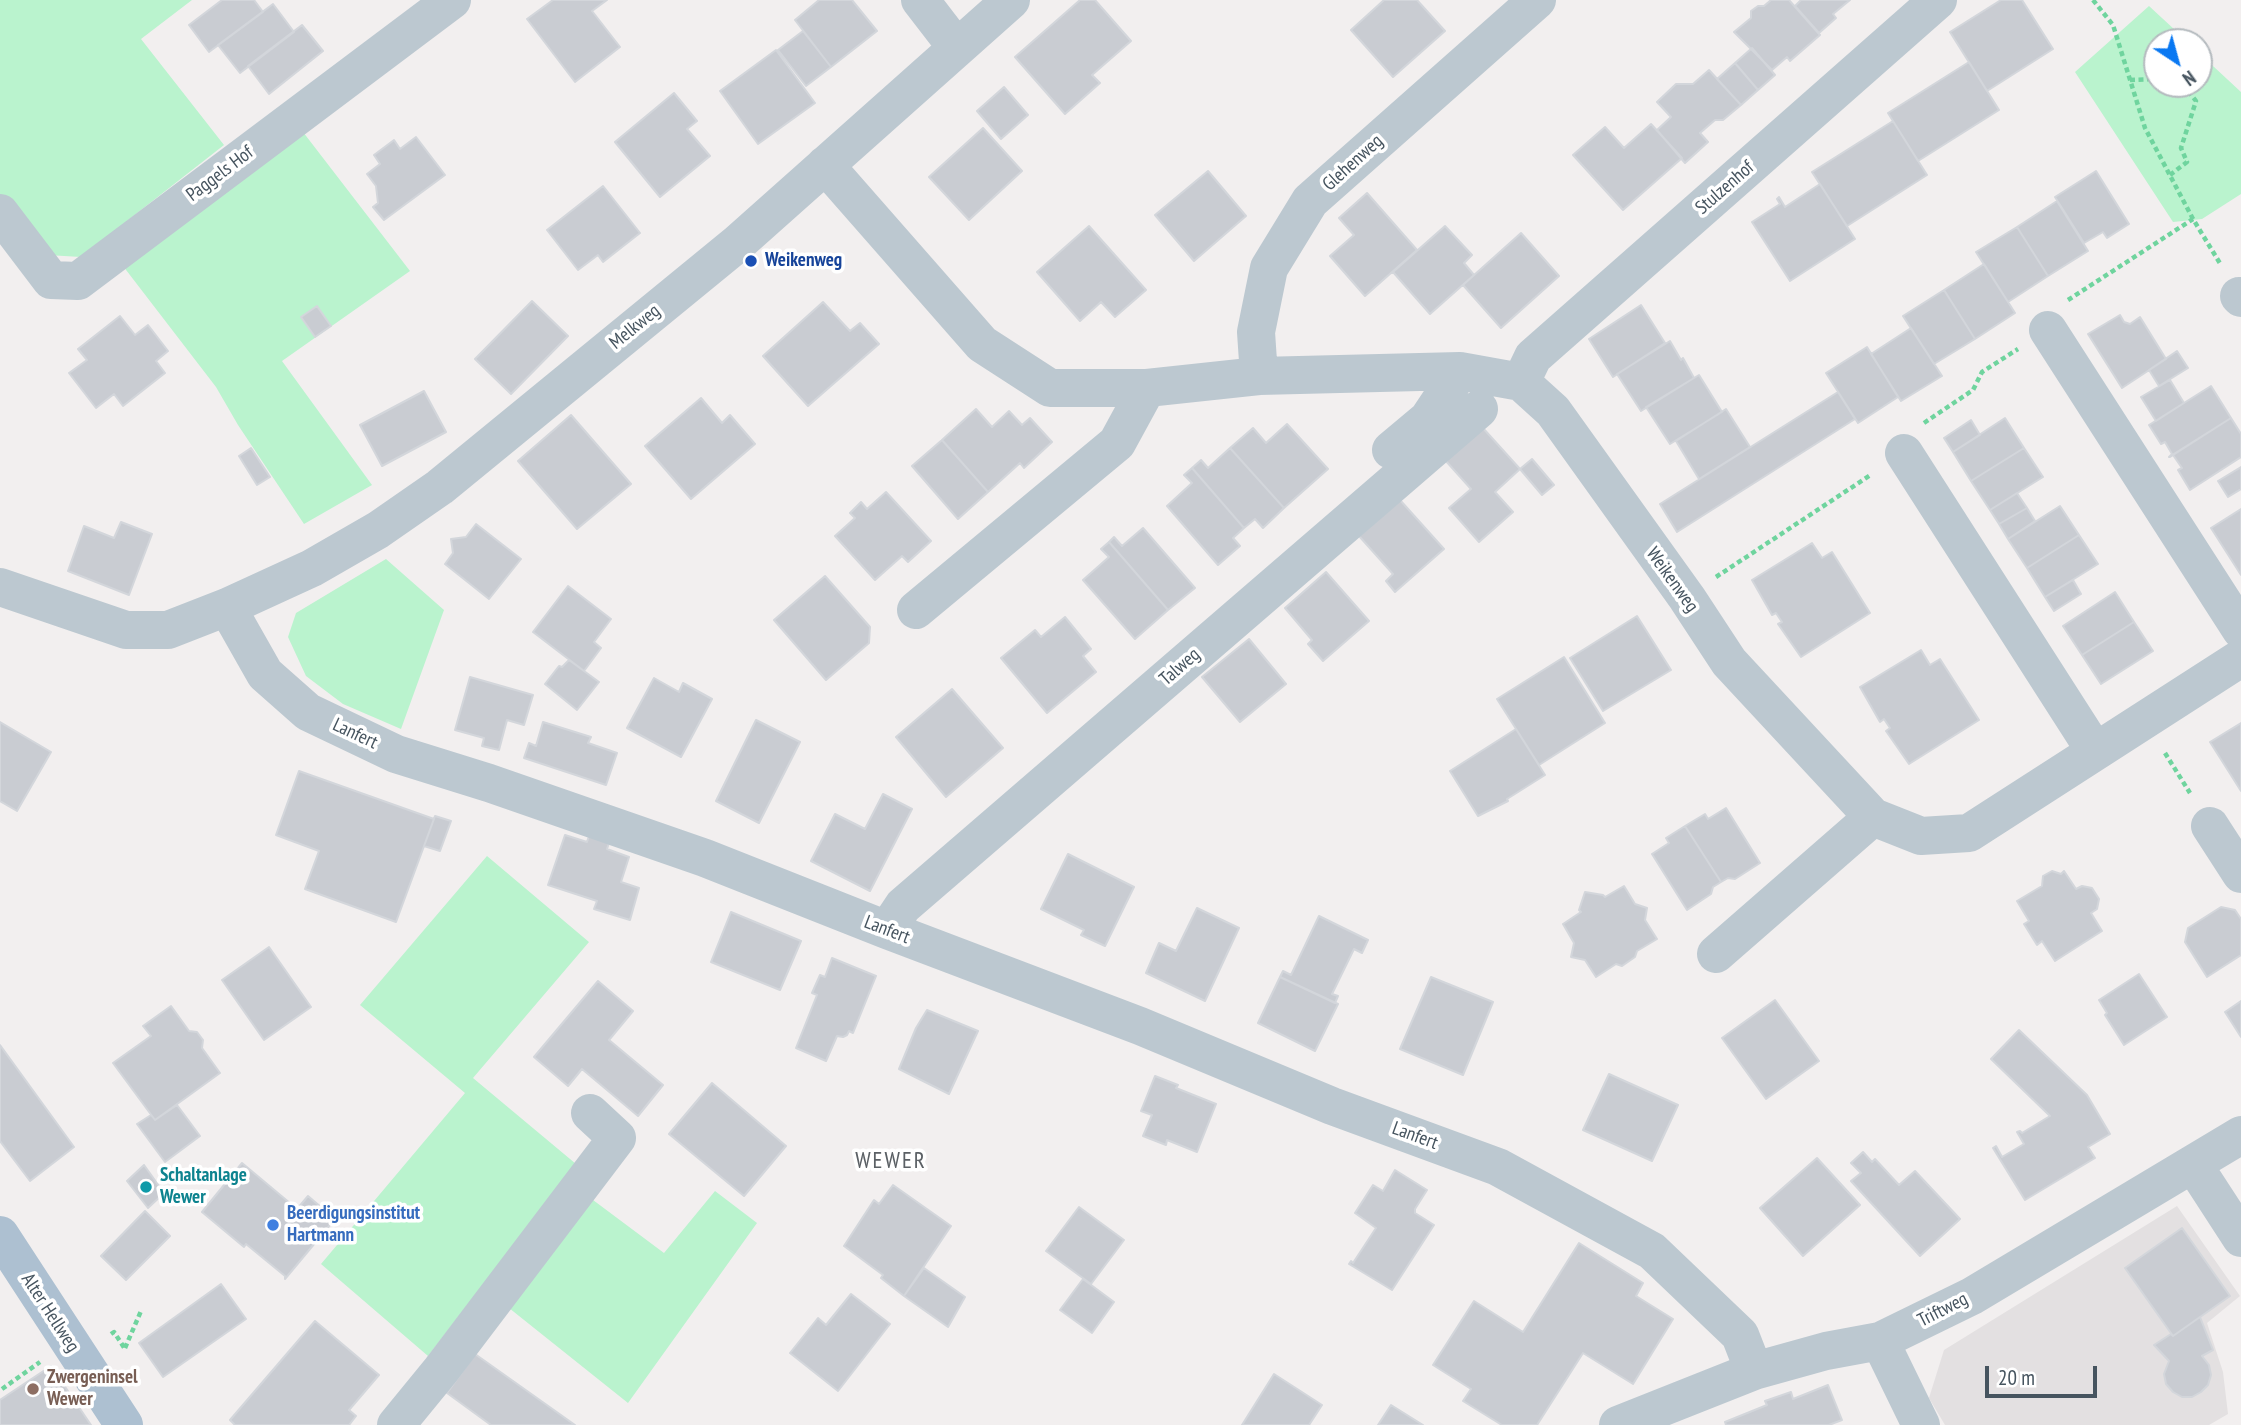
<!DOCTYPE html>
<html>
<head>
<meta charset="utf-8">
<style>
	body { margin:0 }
	#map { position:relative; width:2241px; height:1425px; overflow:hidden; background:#f2efef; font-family:"PT Sans Narrow",sans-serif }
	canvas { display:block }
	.north { position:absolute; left:2143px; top:28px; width:70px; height:70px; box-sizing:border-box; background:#fff; border:2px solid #b5bbbf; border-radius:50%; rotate:144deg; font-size:19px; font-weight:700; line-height:28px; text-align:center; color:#46545f }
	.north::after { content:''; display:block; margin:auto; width:24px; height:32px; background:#0978f2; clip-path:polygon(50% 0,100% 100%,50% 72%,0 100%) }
	.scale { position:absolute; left:1985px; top:1366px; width:112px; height:32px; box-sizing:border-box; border:4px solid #46545f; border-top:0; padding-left:9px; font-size:21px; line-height:24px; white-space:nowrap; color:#46545f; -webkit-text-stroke:5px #fff; paint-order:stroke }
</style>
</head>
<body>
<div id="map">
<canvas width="2241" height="1425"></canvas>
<div class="north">N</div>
<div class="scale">20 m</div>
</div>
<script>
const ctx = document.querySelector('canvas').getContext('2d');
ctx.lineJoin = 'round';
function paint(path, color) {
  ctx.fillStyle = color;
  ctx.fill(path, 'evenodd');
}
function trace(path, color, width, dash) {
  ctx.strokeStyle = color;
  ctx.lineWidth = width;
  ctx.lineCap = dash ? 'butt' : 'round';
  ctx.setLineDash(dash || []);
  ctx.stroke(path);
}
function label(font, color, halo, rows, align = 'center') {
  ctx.font = font + ' "PT Sans Narrow",sans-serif';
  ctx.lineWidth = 7;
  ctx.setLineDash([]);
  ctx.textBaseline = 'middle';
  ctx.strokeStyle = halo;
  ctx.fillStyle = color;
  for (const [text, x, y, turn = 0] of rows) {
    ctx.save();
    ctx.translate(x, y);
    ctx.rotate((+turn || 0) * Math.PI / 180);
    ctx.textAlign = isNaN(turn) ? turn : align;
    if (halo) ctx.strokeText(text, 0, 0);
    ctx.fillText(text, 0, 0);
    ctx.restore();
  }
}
paint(new Path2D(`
	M2177,1206L2240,1296L2207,1323L2223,1372L2228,1414L2209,1425H1945L1929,1398L1944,1350Z`), '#e3e0e1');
paint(new Path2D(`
	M0,0H192L141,39L224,145L81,257L47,255L0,194Z
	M2149,6L2188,42H2157V84H2199V53L2241,92V194L2202,219L2173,222L2075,72Z
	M303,132L410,271L282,361L372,485L304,524L238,425L216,387L123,266Z
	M386,559L444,610L401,729L343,704L306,676L288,637L296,613Z
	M487,856L589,942L473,1078L576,1164L428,1356L321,1264L465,1093L360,1005Z
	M715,1191L757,1223L628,1403L509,1308L593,1200L664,1253Z`), '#baf3ce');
const building = new Path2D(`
	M222,0H254L263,12L209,52L189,25Z
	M553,0H607L592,11L620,47L575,82L527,19Z
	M819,0H852L877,31L831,67L795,20Z
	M1080,0H1095L1131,41L1092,75L1100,83L1065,114L1015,57Z
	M1384,0H1417L1445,31L1393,77L1351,30Z
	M1771,0H1789L1820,35L1790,61L1787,57L1772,70L1734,32L1751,18V11L1758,6H1764Z
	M1801,0H1850L1833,14L1836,18L1819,33L1795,6Z
	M2001,0H2022L2053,49L1987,91L1950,32Z
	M273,4L294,32L240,73L218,45Z
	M302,25L323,51L269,94L248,66Z
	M803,31L831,67L806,86L778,50Z
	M1752,48L1775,75L1758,90L1735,63Z
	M776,50L815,103L758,144L720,91Z
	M1969,62L1999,110L1918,161L1888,113Z
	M1735,63L1758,90L1741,105L1717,79Z
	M1709,70L1741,105L1723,120H1715L1700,133L1708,142L1685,163L1657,130L1671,117L1657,102L1676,84H1693Z
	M1004,87L1028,115L1001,139L977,111Z
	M674,93L697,121L687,129L710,156L660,197L615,142Z
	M1893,121L1927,175L1847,226L1812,172Z
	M1651,124L1682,158L1623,210L1573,155L1605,127L1624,148Z
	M983,128L1022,171L969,220L929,177Z
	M416,137L445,175L384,220L373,207L378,203L376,186L367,174L380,164L374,155L394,140L400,149Z
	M1208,171L1246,216L1194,261L1155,215Z
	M2096,171L2129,224L2107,238L2103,232L2084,243L2055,197Z
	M1820,184L1855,239L1790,281L1752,222L1780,204L1777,199L1779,197L1785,207Z
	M603,186L640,233L603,262L598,255L578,270L547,230Z
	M1367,193L1417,250L1365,296L1330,256L1354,235L1339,218Z
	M2057,201L2088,251L2048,276L2017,227Z
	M1089,226L1146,290L1115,317L1101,302L1080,321L1037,272Z
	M1445,226L1472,255L1464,263L1474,275L1430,314L1393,272Z
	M2017,227L2048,276L2008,302L1976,252Z
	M1521,233L1559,276L1501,328L1463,285Z
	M1984,264L2015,313L1975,339L1944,290Z
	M1944,290L1975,339L1934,364L1903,316Z
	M532,301L568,336L511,394L475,359Z
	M823,302L850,331L860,323L879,344L808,406L763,356Z
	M1641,305L1665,343L1613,377L1589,339Z
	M317,306L331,326L315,337L301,317Z
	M2120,315L2124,322L2130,324L2140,317L2166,359L2122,388L2088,334Z
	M120,316L135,335L148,325L168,351L156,361L165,373L123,406L114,394L96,408L69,373L87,360L78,349Z
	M1911,328L1942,376L1901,401L1871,354Z
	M1670,341L1681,360L1683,358L1694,378L1641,411L1617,374Z
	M1867,347L1898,397L1858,423L1826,373Z
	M2177,351L2188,368L2159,386L2149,370Z
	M1699,375L1722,412L1670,444L1646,407Z
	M2170,380L2184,403L2156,421L2141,397Z
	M2211,386L2231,418L2169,457L2172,454L2165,442L2161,444L2149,425Z
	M424,391L446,432L382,466L360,425Z
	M1838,392L1855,419L1677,532L1660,504Z
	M701,398L722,423L730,415L755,444L691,499L645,446Z
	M976,409L992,427L1009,411L1022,425L1030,418L1052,442L1024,468L1020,463L988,492L942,440Z
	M1726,409L1750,447L1699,479L1676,441Z
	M571,415L631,484L577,529L518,461Z
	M2005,418L2024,448L1971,481L1953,452Z
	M2231,418L2241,434V457L2190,490L2178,470L2182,468L2173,455L2170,457Z
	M1971,420L1980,435L1953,452L1944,438Z
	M1287,424L1328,469L1284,508L1230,448L1253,428L1266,443Z
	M1482,427L1520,469L1495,492L1513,512L1479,542L1449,508L1471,489L1445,460Z
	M942,440L988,492L958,519L912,466Z
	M251,448L270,477L257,485L239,456Z
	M1230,448L1284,508L1263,528L1255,519L1244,528L1192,468L1201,460L1208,468Z
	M2024,448L2043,477L1990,510L1971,481Z
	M1532,459L1554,485L1542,495L1520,469Z
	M2241,467V489L2228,497L2218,481Z
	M1192,468L1244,528L1233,538L1240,546L1218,565L1167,506L1192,483L1184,475Z
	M886,492L931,541L908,562L902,556L875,580L835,536L855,518L850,513L861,502L867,509Z
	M2017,493L2027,508L1999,524L1990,510Z
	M1400,500L1444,549L1395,592L1386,581L1393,574L1359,536Z
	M2060,506L2079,535L2027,568L2008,539Z
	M2027,508L2035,521L2008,539L1999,524Z
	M2241,509V575L2211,528Z
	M121,522L152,534L129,595L68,571L84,526L114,538Z
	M476,524L521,559L489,599L445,564L453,553L451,539L466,537Z
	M1143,528L1195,588L1168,610L1109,542L1114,537L1122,546Z
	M2079,535L2098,564L2045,597L2027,568Z
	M1109,542L1168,610L1135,639L1083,580L1109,557L1101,549Z
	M1812,543L1822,558L1832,552L1870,613L1801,657L1778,624L1782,622L1776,613L1772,615L1752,580Z
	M1326,572L1369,621L1323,661L1308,644L1312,640L1285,608Z
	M825,576L870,627L869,643L826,680L774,620Z
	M2073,580L2081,594L2054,611L2045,597Z
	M568,586L611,619L594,642L601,648L584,671L533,632Z
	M2115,592L2134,622L2082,655L2063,626Z
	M1637,616L1671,670L1603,711L1570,658Z
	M1065,617L1091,649L1083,656L1096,672L1047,713L1001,658L1035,630L1041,637Z
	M2134,622L2153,651L2101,684L2082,655Z
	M1249,639L1286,684L1240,722L1202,677Z
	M1921,650L1930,665L1940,659L1979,720L1909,764L1886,731L1890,728L1884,719L1880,722L1860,687Z
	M1564,657L1605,723L1539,765L1497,699Z
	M569,660L599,682L577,710L545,684L559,666L562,667Z
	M470,677L533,695L524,725L507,720L499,750L482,746L484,738L455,730Z
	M654,678L679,692L683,683L712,699L681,757L627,728Z
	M952,689L1003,748L946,797L896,737Z
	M756,720L800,742L759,823L716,801Z
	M0,722L51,752L17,811L0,801Z
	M543,722L591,737L588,743L617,753L606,785L524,758L529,743L536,746Z
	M2241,723V791L2210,742Z
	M1516,729L1545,775L1507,799L1508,801L1478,816L1450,771Z
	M299,771L434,819L396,922L305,889L319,851L276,835Z
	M883,794L912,809L870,891L811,861L835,814L865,829Z
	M1726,808L1760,863L1735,879L1728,878L1721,882L1685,826L1705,814L1708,819Z
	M435,816L451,821L440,851L424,846Z
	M1685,826L1721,882L1713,887L1711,894L1687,910L1652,854L1669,843L1666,838Z
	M590,833L610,840L607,849L629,857L621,882L639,888L630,920L594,909L597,901L548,885L565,835L587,842Z
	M1068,854L1134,887L1105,946L1081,935L1084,930L1041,909Z
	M2052,871L2061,874L2064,871L2076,889L2082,886L2092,888L2099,899L2097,909L2091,913L2102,931L2055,961L2042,941L2037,945L2024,924L2029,921L2017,901L2042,886L2043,876Z
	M1624,886L1635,904L1647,908L1645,920L1657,939L1637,951L1635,957L1622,966L1616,964L1596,977L1585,960L1571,957L1574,943L1563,924L1581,912L1579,910L1585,892L1603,895L1605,897Z
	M2221,907L2235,910L2241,919V955L2207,977L2185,942L2188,928Z
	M1197,908L1239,928L1205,1001L1146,973L1159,943L1176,951Z
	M731,912L801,941L780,990L711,962Z
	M1319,916L1368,940L1362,953L1354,949L1332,994L1338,996L1335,1003L1280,977L1283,971L1291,975Z
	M269,947L311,1007L264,1040L222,980Z
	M832,958L876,976L853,1033L849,1031L847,1035L843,1037L837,1036L826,1061L796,1048L817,995L812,993L820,975L825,977Z
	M2139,974L2167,1017L2124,1045L2105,1015L2107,1013L2099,1000Z
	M1280,977L1338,1004L1315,1051L1258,1023Z
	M1431,977L1493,1002L1463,1075L1400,1049Z
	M598,981L633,1011L609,1040L663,1085L638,1116L582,1069L568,1086L534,1057Z
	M1775,1000L1819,1061L1766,1099L1722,1038Z
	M2241,1001V1037L2225,1012Z
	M171,1006L189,1031L197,1032L203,1040L202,1048L220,1073L155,1120L113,1063L151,1036L143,1026Z
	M927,1010L978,1031L949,1094L899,1069L916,1028Z
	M2019,1030L2087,1095L2110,1134L2088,1147L2095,1158L2025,1200L1993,1148L1996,1146L2002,1157L2024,1144L2017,1132L2020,1131L2022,1133L2050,1116L1991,1059Z
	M0,1045L74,1147L30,1181L0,1141Z
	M1609,1074L1678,1105L1652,1161L1583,1130Z
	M1155,1076L1178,1085L1176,1088L1216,1104L1197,1152L1167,1140L1166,1145L1143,1136L1152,1115L1141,1111Z
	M712,1083L786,1146L744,1196L669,1134Z
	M177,1105L200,1136L165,1162L137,1124L151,1115L155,1120Z
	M1863,1152L1872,1162L1875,1159L1899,1185L1915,1171L1960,1219L1920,1256L1851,1181L1861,1173L1851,1163Z
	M1817,1158L1860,1205L1803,1256L1760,1208Z
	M242,1163L297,1209L308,1196L335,1219L285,1279V1276L246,1244L244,1247L202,1212Z
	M144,1165L164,1193L148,1208L127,1181Z
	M1395,1170L1427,1190L1415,1209V1213L1434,1225L1392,1290L1349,1264L1351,1261L1353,1263L1376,1228L1355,1213L1373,1185L1383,1191Z
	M893,1185L951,1226L904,1296L881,1278L883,1275L844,1246L874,1200L879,1204Z
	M1079,1207L1124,1240L1091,1284L1046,1251Z
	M145,1211L170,1236L126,1280L101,1256Z
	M2182,1228L2230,1296L2173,1336L2125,1268Z
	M1579,1243L1643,1283L1636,1296L1673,1319L1633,1384L1583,1353L1537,1425H1502L1463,1401L1471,1389L1433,1365L1474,1301L1523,1332Z
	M924,1268L965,1297L948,1327L904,1296Z
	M1083,1279L1114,1302L1092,1333L1060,1310Z
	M221,1284L246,1319L163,1377L139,1343Z
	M851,1294L890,1324L838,1391L790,1353L818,1318L826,1325Z
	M2200,1317L2213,1350L2202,1356L2209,1365L2211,1375L2208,1385L2201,1392L2192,1397H2182L2173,1392L2166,1384L2164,1374L2169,1361L2154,1345L2171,1334L2173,1336Z
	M315,1321L379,1375L349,1410L356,1416L349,1425H235L230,1420Z
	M475,1354L575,1425H491L447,1393Z
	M51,1366L91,1425H0V1400Z
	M1274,1374L1322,1405L1309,1425H1242Z
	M1828,1385L1842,1420L1829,1425H1726L1725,1422L1767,1405L1765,1401L1791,1392L1793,1399Z
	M1391,1405L1423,1425H1378Z`);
paint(building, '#c9ccd2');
trace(building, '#d3d6db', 2);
trace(new Path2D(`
	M2093,0L2113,25L2145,128L2193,219L2221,265
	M2130,80L2157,79
	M2170,175L2187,162L2181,148L2196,101L2183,84
	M2068,300L2193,219
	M1924,423L1973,390L1982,372L2018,349
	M1716,577L1872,474
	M2165,753L2190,793
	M111,1334L114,1332L125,1349
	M125,1348L141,1311
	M2,1389L40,1362`), '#6fd49e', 4.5, [5, 3.5]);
trace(new Path2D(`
	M920,0L957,48
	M825,165L982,344L1050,388H1147L1259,376L1460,371L1521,382L1553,411L1687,598L1729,662L1873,817L1921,836L1969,833L2241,658
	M0,213L51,280L78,281L452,0
	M2239,296L2241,298
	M2048,330L2241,630
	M1259,376L1256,332L1269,268L1310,201L1537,0
	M1521,382L1533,357L1938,0
	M1391,450L1428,419L1460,371
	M1904,453L2095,751
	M0,587L126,630H168L227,607L312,568L378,530L440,487L738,243L1011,0
	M227,607L265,674L308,712L396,754L489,783L705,858L887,930L1140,1026L1332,1106L1498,1167L1652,1251L1740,1335L1754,1371
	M916,610L1117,443L1147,388
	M2210,826L2241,874
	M887,930L903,906L1479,409
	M1716,954L1873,817
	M2193,1164L2241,1238
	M1880,1341L1921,1425
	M396,1425L441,1370L617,1138L590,1113
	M1618,1425L1754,1371L1826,1351L1880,1341L1972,1296L2241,1135`), '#bcc8d0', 38);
trace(new Path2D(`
	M0,1235L124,1425`), '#adc0d1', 38);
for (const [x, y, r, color] of [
	[751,261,7,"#1a4fb4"],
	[146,1187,7,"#0f9aa8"],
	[273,1225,7,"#3f7fe0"],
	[33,1389,7,"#8d6e63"]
]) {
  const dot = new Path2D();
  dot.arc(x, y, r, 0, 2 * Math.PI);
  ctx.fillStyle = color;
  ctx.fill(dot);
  trace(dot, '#fff', 2.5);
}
label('19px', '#46545f', '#fff', [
	["Glehenweg",1353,163,-42],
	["Paggels Hof",220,174,-37],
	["Stulzenhof",1725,188,-41],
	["Melkweg",635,327,-39],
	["Weikenweg",1672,580,54],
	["Talweg",1180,667,-41],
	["Lanfert",355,734,25],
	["Lanfert",887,930,21],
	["Lanfert",1415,1136,20],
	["Triftweg",1943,1310,-27],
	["Alter Hellweg",50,1313,57]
]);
label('bold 19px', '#164399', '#fff', [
	["Weikenweg",765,261]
], 'left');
label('bold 19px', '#0d838f', '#fff', [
	["Schaltanlage",160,1176],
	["Wewer",160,1198]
], 'left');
label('bold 19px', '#366cbe', '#fff', [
	["Beerdigungsinstitut",287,1214],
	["Hartmann",287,1236]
], 'left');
label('bold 19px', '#785e54', '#fff', [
	["Zwergeninsel",47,1378],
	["Wewer",47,1400]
], 'left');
ctx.letterSpacing = '2px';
label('23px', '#5b6065', '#fff', [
	["WEWER",891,1161]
]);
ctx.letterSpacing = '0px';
</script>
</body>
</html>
